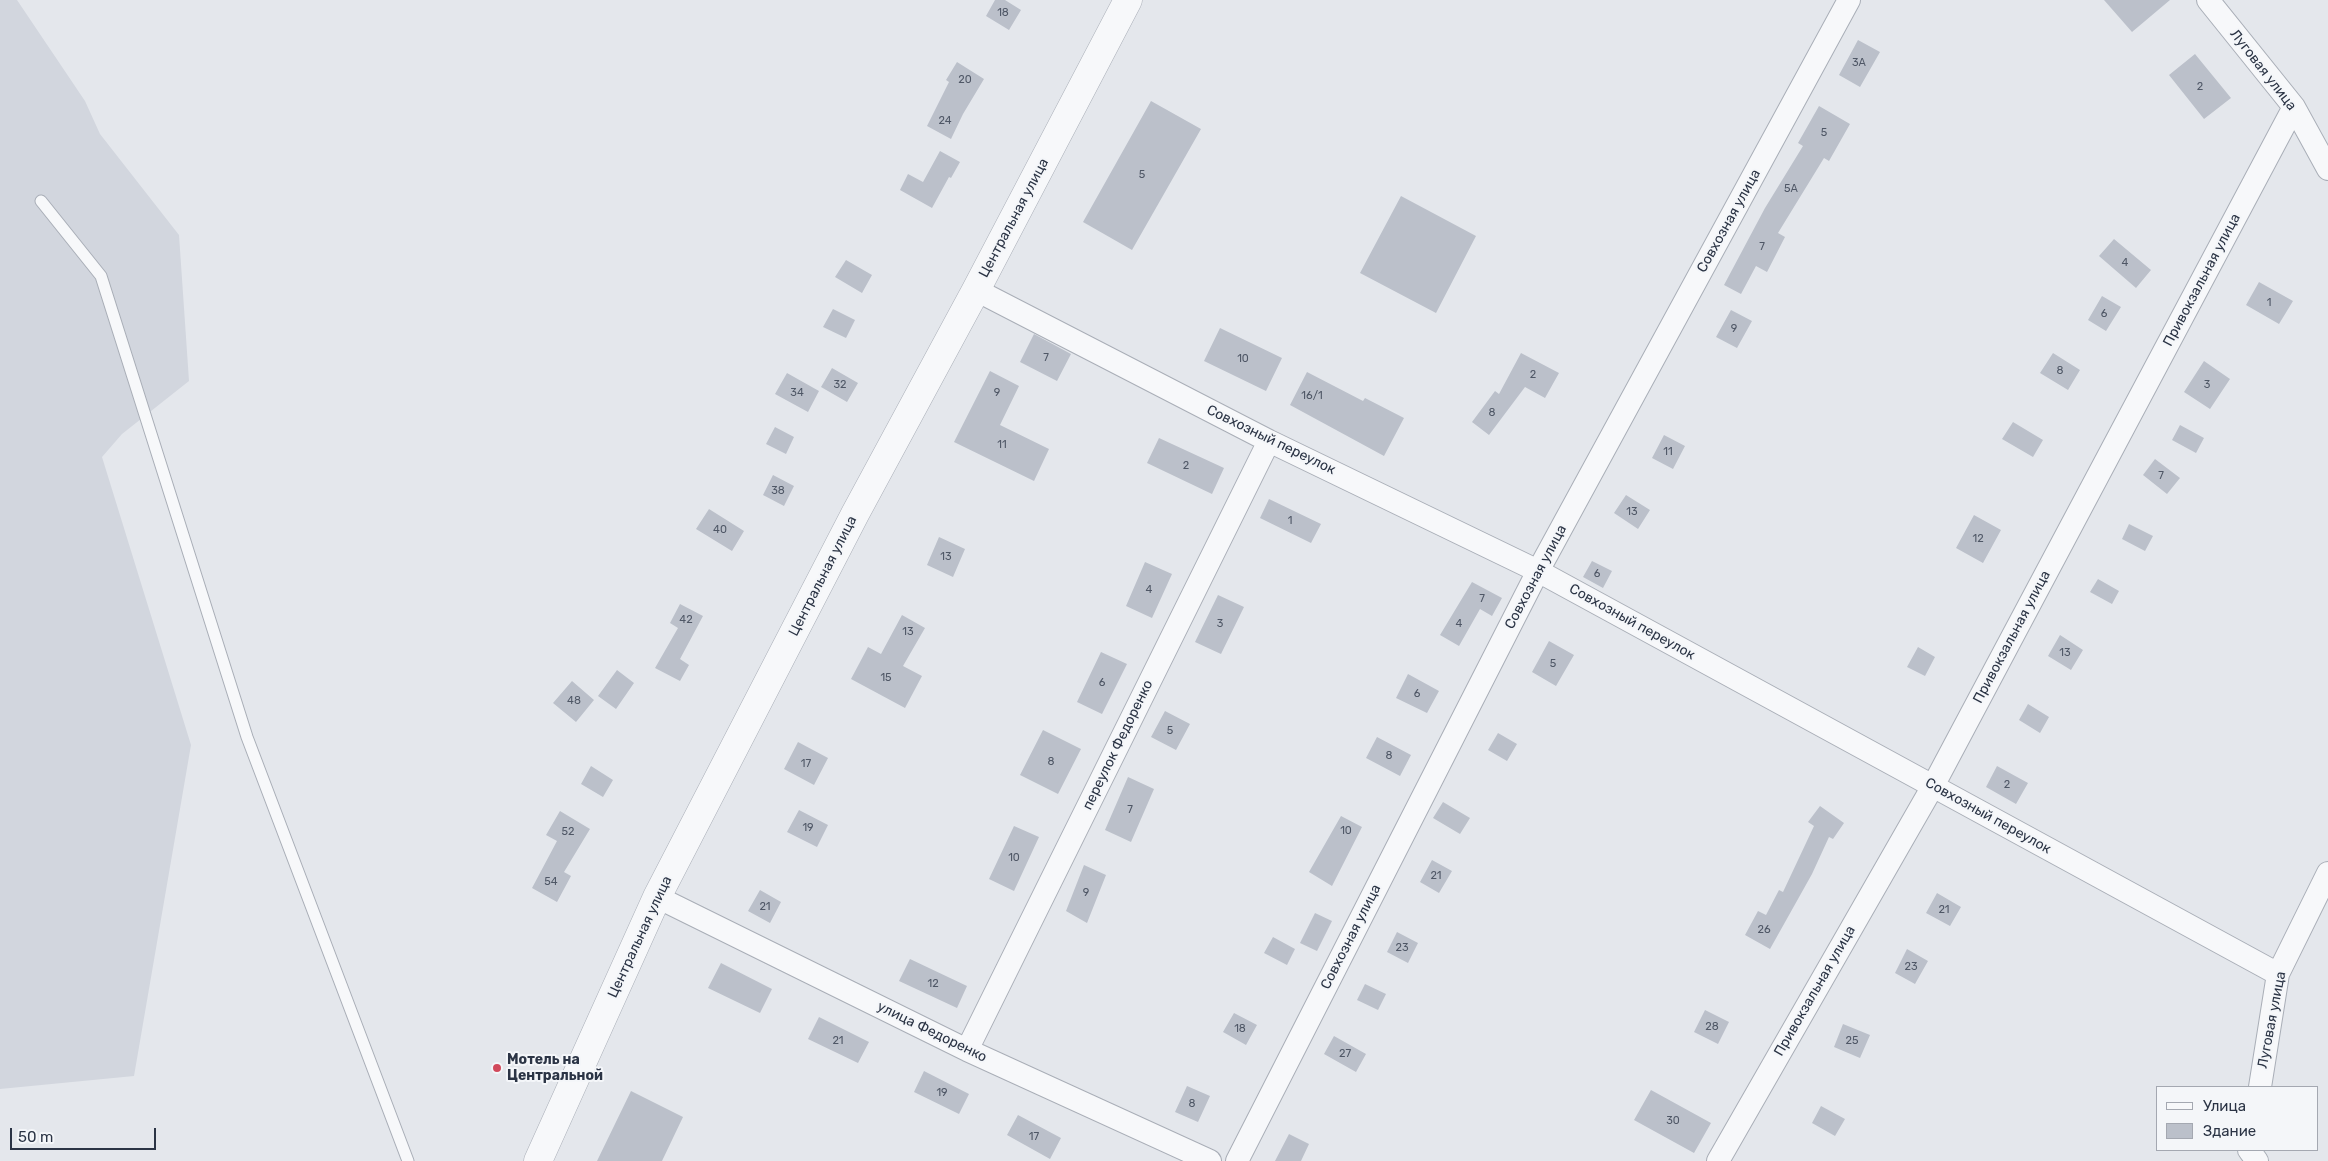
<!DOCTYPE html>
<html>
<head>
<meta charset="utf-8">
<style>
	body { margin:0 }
	#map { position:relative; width:2328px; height:1161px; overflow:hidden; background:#e4e7ec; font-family:Rubik,sans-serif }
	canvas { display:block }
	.legend { position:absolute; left:2156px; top:1086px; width:162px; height:65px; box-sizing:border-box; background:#f4f6f9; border:1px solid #a4a8b1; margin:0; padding:6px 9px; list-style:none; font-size:15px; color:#2b3445 }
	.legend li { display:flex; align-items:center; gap:10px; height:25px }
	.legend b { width:25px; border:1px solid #a4a8b1 }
	.scale { position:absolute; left:10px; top:1128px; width:146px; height:22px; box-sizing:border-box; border:2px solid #2b3445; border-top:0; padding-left:6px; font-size:15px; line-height:18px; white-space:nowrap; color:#2b3445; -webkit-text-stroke:4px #f4f6f9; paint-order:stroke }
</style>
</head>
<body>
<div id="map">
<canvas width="2328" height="1161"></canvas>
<ul class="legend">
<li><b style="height:6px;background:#f7f8fa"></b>Улица</li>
<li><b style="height:14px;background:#bbc0ca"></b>Здание</li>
</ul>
<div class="scale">50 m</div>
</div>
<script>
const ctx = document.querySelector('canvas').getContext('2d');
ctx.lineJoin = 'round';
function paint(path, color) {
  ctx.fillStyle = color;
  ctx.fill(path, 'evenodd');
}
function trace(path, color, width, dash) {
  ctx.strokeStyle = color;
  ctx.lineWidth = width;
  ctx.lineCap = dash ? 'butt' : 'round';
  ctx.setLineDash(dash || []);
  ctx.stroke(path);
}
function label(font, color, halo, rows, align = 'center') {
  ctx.font = font + ' Rubik,sans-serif';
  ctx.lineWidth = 4;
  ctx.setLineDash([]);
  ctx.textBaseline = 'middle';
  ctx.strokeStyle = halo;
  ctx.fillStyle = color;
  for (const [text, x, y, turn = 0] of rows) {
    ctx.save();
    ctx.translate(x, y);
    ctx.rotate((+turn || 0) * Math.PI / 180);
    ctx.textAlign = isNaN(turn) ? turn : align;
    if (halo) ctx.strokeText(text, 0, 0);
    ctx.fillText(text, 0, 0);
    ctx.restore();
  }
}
paint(new Path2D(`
	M0,0H17L85,101L100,134L179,235L189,381L122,434L102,457L191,745L134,1076L0,1089Z`), '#d2d6de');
paint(new Path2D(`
	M995,0H1005L1021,10L1009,30L986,16Z
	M2104,0H2170L2132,32Z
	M1858,40L1880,52L1860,87L1839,75Z
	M2195,54L2231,98L2204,119L2169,75Z
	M957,62L984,79L963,114L951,139L927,126L949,82L946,80Z
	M1151,101L1201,129L1132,250L1083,222Z
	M1819,106L1850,124L1829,161L1824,158L1778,233L1785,237L1767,272L1756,266L1741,294L1724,285L1765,208L1803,146L1798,143Z
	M940,151L960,162L951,178L949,177L932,208L900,190L908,174L923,182Z
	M1401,196L1476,236L1436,313L1360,273Z
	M2114,239L2151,270L2136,288L2099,256Z
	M846,260L872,275L862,293L835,277Z
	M2259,282L2293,301L2279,324L2246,305Z
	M2102,296L2121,307L2106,331L2088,320Z
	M833,309L855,320L846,338L823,327Z
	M1731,310L1752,321L1737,348L1716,337Z
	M1220,328L1282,358L1266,391L1204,361Z
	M1034,334L1071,354L1057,381L1020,362Z
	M1521,353L1559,373L1545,398L1525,387L1489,435L1472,422L1495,391L1499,394Z
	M2053,353L2080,370L2068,390L2040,373Z
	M2204,361L2230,379L2210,409L2184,392Z
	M832,368L858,383L847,402L821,387Z
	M990,371L1019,386L1000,425L1049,449L1034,481L954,442Z
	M1307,372L1363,401L1365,398L1404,418L1384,456L1290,405Z
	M787,373L819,391L808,412L775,394Z
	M2013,422L2043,440L2033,457L2002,439Z
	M2180,425L2204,438L2196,453L2172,440Z
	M775,427L794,437L786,454L766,444Z
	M1664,435L1685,446L1673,469L1652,458Z
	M1159,438L1224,468L1212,494L1147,463Z
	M2155,459L2180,478L2167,494L2143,475Z
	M773,475L794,486L784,506L763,495Z
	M1626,495L1650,510L1638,529L1614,513Z
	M1269,499L1321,524L1311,543L1260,518Z
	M709,509L744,531L732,551L696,529Z
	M1974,515L2001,530L1983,563L1956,548Z
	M2129,524L2153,536L2145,551L2122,539Z
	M939,537L965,549L953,577L927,565Z
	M1592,561L1612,571L1603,588L1583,577Z
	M1145,562L1172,574L1152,618L1126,606Z
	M2098,579L2119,591L2112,604L2090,592Z
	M1472,582L1502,598L1492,616L1480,609L1459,646L1440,635Z
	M1218,595L1244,607L1221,654L1195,642Z
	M680,604L703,616L680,659L689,665L680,681L655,668L678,628L670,623Z
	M902,615L925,628L903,666L922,676L905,708L851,679L868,647L881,654Z
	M2060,635L2083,650L2071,670L2048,656Z
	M1549,641L1574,655L1556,686L1532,672Z
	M1918,647L1935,657L1925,676L1907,667Z
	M1101,652L1127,664L1102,714L1077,702Z
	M617,670L634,683L616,709L598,696Z
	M1408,674L1439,691L1427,713L1396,698Z
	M572,681L594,700L576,722L553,703Z
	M2028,704L2049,717L2040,733L2019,720Z
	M1165,711L1190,724L1176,750L1151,737Z
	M1043,730L1081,749L1058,794L1020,775Z
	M1498,733L1517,744L1507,761L1488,750Z
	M1377,737L1411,755L1400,776L1366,758Z
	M798,742L828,758L814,785L784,769Z
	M591,766L613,780L603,797L581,784Z
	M1997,766L2028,783L2016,804L1986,787Z
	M1128,777L1154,789L1131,842L1105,830Z
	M1443,802L1470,818L1460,834L1433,818Z
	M1820,806L1844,823L1833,839L1829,837L1812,874L1770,949L1745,935L1758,911L1766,915L1779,890L1783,892L1814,826L1808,822Z
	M799,810L828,825L817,847L787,832Z
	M560,811L590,829L564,872L571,876L557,902L532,888L557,841L546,835Z
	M1341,816L1362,827L1332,886L1309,872Z
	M1014,826L1039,837L1014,891L989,879Z
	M1432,860L1452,871L1439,893L1420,882Z
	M1084,865L1106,875L1087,923L1066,911Z
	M760,890L781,902L770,923L748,911Z
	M1937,893L1961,907L1950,926L1926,913Z
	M1315,913L1332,921L1317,951L1300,943Z
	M1397,932L1418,943L1408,963L1387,952Z
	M1273,937L1295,949L1287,965L1264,953Z
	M1907,949L1928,961L1915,984L1895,973Z
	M910,959L967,986L957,1008L899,981Z
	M721,963L772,989L760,1013L708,988Z
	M1365,984L1386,994L1378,1010L1357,1000Z
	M1705,1010L1729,1022L1718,1044L1694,1032Z
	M1234,1013L1257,1025L1246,1045L1223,1032Z
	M819,1017L869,1042L858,1063L808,1039Z
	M1843,1024L1870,1035L1860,1058L1834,1047Z
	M1334,1036L1366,1054L1356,1072L1324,1054Z
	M924,1071L969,1094L959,1114L914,1092Z
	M1187,1086L1210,1096L1198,1122L1175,1112Z
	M1651,1090L1711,1123L1694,1153L1634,1120Z
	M631,1091L683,1117L662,1161H597Z
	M1821,1106L1845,1119L1835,1136L1812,1123Z
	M1018,1115L1061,1138L1050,1159L1007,1135Z
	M1289,1134L1309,1144L1301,1161H1275Z`), '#bbc0ca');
const service = new Path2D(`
	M41,201L101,276L247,737L408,1161`);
const minor = new Path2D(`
	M2208,0L2294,107L2328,169
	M976,290L1269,441L1538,571L2278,974
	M657,897L967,1050L1210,1161
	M967,1050L1269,441
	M2260,1087L2278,974L2328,873
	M2249,1150L2257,1161
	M1237,1161L1538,571L1849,0
	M1718,1161L1933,786L2294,107`);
const tertiary = new Path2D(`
	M538,1161L657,897L855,514L976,290L1128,0`);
trace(service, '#a9aeb7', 13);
trace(minor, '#a9aeb7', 24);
trace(tertiary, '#a9aeb7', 29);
trace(service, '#f7f8fa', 11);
trace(minor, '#f7f8fa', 22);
trace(tertiary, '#f7f8fa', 28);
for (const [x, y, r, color] of [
	[497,1068,5,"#d1495b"]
]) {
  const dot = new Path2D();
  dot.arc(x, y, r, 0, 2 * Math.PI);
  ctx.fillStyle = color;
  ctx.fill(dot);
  trace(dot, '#f4f6f9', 2);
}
label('11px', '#4f5766', null, [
	["18",1003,13],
	["3А",1859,63],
	["20",965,80],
	["2",2200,87],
	["24",945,121],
	["5",1824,133],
	["5",1142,175],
	["5А",1791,189],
	["7",1762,247],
	["4",2125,263],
	["1",2269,303],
	["6",2104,314],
	["9",1734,329],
	["7",1046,358],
	["10",1243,359],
	["8",2060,371],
	["2",1533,375],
	["32",840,385],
	["3",2207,385],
	["34",797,393],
	["9",997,393],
	["16/1",1312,396],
	["8",1492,413],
	["11",1002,445],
	["11",1668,452],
	["2",1186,466],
	["7",2161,476],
	["38",778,491],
	["13",1632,512],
	["1",1290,521],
	["40",720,530],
	["12",1978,539],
	["13",946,557],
	["6",1597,574],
	["4",1149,590],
	["7",1482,599],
	["42",686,620],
	["3",1220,624],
	["4",1459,624],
	["13",908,632],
	["13",2065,653],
	["5",1553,664],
	["15",886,678],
	["6",1102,683],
	["6",1417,694],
	["48",574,701],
	["5",1170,731],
	["8",1389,756],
	["8",1051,762],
	["17",806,764],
	["2",2007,785],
	["7",1130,810],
	["19",808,828],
	["10",1346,831],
	["52",568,832],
	["10",1014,858],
	["21",1436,876],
	["54",551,882],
	["9",1086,893],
	["21",765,907],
	["21",1944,910],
	["26",1764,930],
	["23",1402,948],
	["23",1911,967],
	["12",933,984],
	["28",1712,1027],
	["18",1240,1029],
	["21",838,1041],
	["25",1852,1041],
	["27",1345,1054],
	["19",942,1093],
	["8",1192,1104],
	["30",1673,1121],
	["17",1034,1137]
]);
label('14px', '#2b3445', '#f4f6f9', [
	["Луговая улица",2263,70,52],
	["Центральная улица",1014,218,-62],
	["Совхозная улица",1729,221,-61],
	["Привокзальная улица",2202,280,-62],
	["Совхозный переулок",1271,440,26],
	["Центральная улица",823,576,-63],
	["Совхозная улица",1536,577,-62],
	["Совхозный переулок",1632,622,29],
	["Привокзальная улица",2012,637,-62],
	["переулок Федоренко",1118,745,-64],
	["Совхозный переулок",1988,816,29],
	["Центральная улица",640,937,-65],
	["Совхозная улица",1351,937,-63],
	["Привокзальная улица",1815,991,-60],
	["Луговая улица",2272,1020,-79],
	["улица Федоренко",932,1032,26]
]);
label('bold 14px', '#2b3445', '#f4f6f9', [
	["Мотель на",507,1060],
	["Центральной",507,1076]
], 'left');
</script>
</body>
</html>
